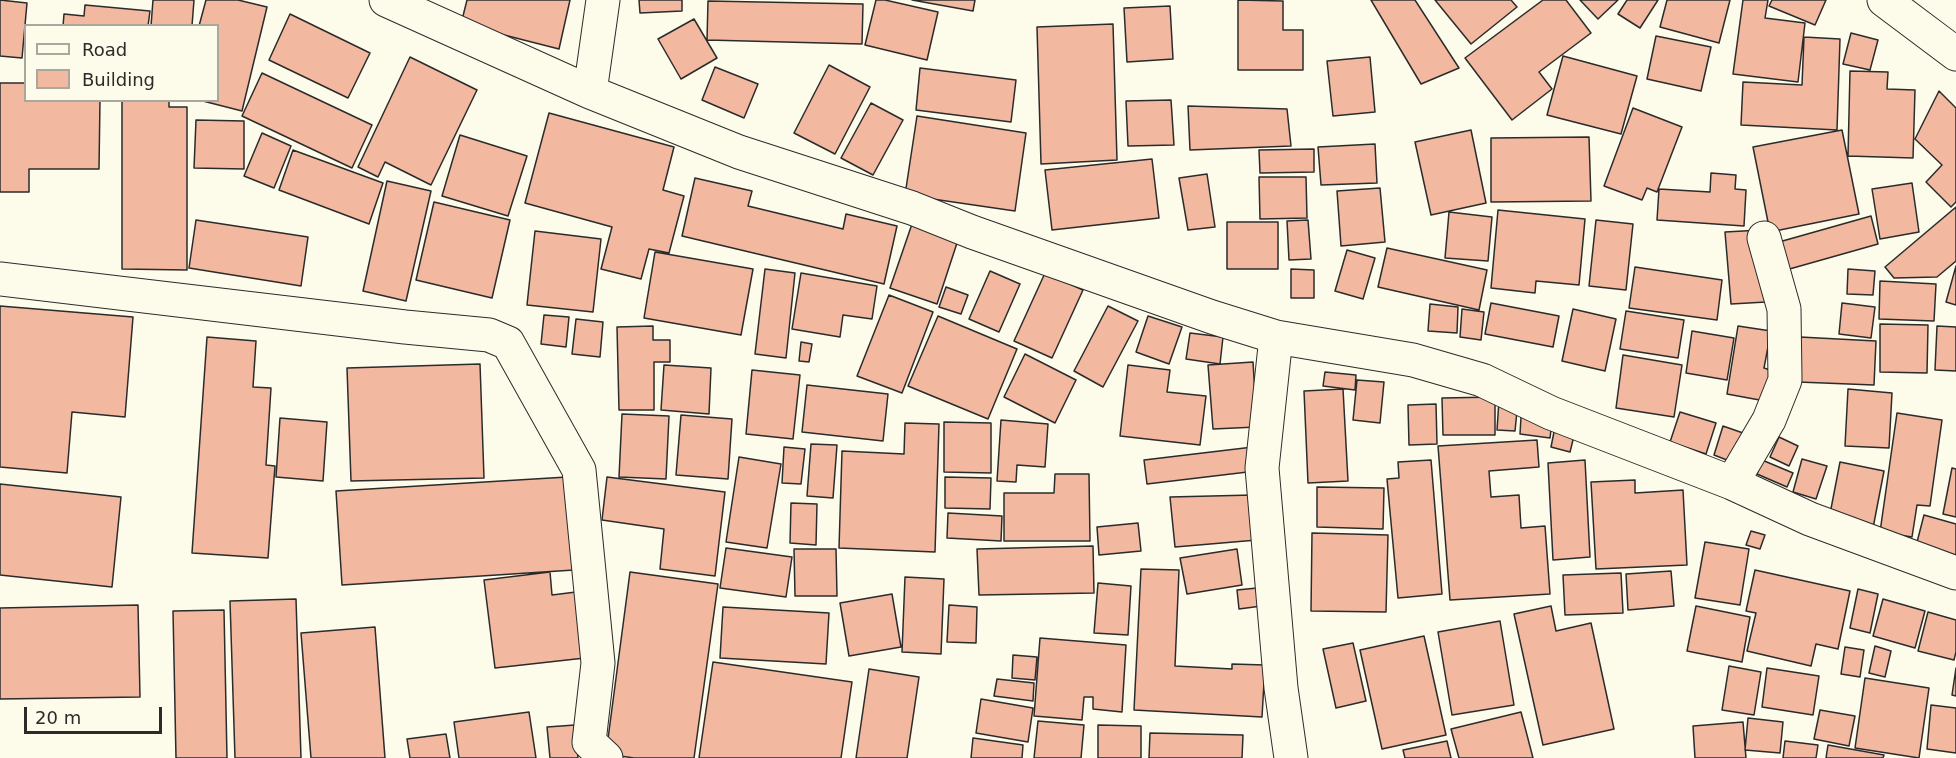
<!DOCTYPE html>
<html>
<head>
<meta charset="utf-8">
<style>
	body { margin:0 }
	#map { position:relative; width:1956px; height:758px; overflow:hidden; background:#fdfbea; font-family:"DejaVu Sans",sans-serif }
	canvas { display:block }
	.legend { position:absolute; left:24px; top:24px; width:195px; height:78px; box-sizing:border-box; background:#fdfbea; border:2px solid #a9a89e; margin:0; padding:8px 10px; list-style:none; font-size:18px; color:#2b2b2b }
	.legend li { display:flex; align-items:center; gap:12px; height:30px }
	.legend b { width:30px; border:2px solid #a9a89e }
	.scale { position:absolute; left:24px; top:707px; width:138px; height:27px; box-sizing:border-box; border:3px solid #2b2b2b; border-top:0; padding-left:8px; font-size:18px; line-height:21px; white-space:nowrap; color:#2b2b2b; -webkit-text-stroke:4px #fdfbea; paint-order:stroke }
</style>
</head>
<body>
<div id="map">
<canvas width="1956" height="758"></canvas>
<ul class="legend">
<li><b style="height:8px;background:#fdfbea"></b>Road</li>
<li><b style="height:16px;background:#f2b8a0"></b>Building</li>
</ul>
<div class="scale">20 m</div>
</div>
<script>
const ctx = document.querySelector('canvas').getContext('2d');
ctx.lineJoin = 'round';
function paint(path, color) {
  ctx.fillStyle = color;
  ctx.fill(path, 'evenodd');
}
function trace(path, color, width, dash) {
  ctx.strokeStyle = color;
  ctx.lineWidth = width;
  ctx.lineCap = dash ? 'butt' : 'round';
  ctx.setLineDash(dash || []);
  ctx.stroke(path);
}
const building = new Path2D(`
	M0,0L27,3L22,58L0,56Z
	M153,0H194L192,26H151Z
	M206,0H238L267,7L242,111L199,100H218V26H199Z
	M467,0H570L559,49L461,24Z
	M639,0H682V11L640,13Z
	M876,0H885L938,12L927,60L865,45Z
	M912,0H975L973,11Z
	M1238,0L1283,1V30H1303V70H1238Z
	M1371,0H1415L1459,68L1421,84Z
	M1435,0H1511L1517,7L1471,44Z
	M1543,0H1566L1591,33L1539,72L1552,89L1512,120L1465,58Z
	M1580,0H1618L1598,19Z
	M1627,0H1658L1640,28L1618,14Z
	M1667,0H1730L1719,43L1660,27Z
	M1743,0H1768L1765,18L1805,23L1798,82L1733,74Z
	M1772,0H1826L1815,25L1769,6Z
	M708,1L863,4L862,44L707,40Z
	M85,5L150,11L148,26H63L64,14L84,16Z
	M1170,6L1173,59L1127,62L1124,8Z
	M290,14L370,53L348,98L269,60Z
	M694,19L717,58L681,79L658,39Z
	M1113,24L1117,160L1041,164L1037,27Z
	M1851,33L1878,40L1870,70L1843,64Z
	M1656,36L1711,47L1701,91L1647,79Z
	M1804,37L1840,39L1837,130L1741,125L1743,82L1802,85Z
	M1563,56L1637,76L1621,134L1547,115Z
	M410,57L477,90L431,185L385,162L378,177L358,167Z
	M1370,57L1375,112L1333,116L1327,61Z
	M829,65L870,87L835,154L794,133Z
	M715,67L758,84L744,118L702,100Z
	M920,68L1016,80L1011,122L916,110Z
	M1850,71L1888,72L1887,89L1915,90L1913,158L1848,156Z
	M262,73L372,125L352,168L242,116Z
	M0,83H26V100H100L99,169H29V192H0Z
	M1939,91L1956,108V202L1951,207L1926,182L1942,165L1915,139Z
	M122,100H169V107H187V270L122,269Z
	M1171,100L1174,145L1128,146L1126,101Z
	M871,103L903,120L873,175L841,158Z
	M1188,106L1287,109L1291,146L1190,150Z
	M1633,108L1682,127L1657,192L1647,188L1642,200L1604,186Z
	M549,113L674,147L663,190L684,196L669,253L649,249L641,279L601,269L612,227L525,203Z
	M917,116L1026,133L1015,211L905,195Z
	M196,120L244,121V169L194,168Z
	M1471,130L1486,203L1431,215L1415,142Z
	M1842,130L1859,214L1770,232L1753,147Z
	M262,133L291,146L274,188L244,176Z
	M460,135L527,156L508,216L442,196Z
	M1589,137L1591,201L1491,202V138Z
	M1375,144L1377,183L1321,185L1318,147Z
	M1314,149V172L1260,173L1259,150Z
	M293,150L383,183L369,224L279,190Z
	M1152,159L1159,218L1052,230L1045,170Z
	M1711,173L1736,175L1735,189L1746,190L1744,226L1657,220L1659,189L1710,192Z
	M1207,174L1215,227L1188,230L1179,178Z
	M1259,177H1306L1307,218L1260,219Z
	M695,178L752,191L748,206L843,229L846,214L897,226L884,284L682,236Z
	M387,181L431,191L406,301L363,291Z
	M1912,183L1919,232L1880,239L1872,189Z
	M1380,188L1385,242L1341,246L1337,191Z
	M434,202L510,220L492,298L416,280Z
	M1956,207V261L1937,277L1894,278L1885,267Z
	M1498,210L1585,219L1579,285L1536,281L1535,293L1491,288Z
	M1449,212L1492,217L1488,261L1445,258Z
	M1871,216L1878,244L1786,270L1779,242Z
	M196,220L308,237L301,286L189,268Z
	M1308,220L1311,259L1289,260L1287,221Z
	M1596,220L1633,224L1626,290L1589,286Z
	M1227,222H1278V269H1227Z
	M912,224L958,240L937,304L890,288Z
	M1761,230L1766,302L1731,304L1725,232Z
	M535,231L601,239L593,312L527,305Z
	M1387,248L1487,270L1479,310L1378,287Z
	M1347,250L1375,258L1363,299L1335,291Z
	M655,252L753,269L741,335L644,318Z
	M1956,266V305L1946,302Z
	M1635,267L1722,280L1717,320L1629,308Z
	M765,269L795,273L786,358L755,354Z
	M1291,269L1314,270V298H1291Z
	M1848,269L1875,271L1873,295L1847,294Z
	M990,271L1020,284L999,332L969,319Z
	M801,273L877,286L872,319L843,315L840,337L792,329Z
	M1045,273L1083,290L1052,358L1014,341Z
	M1880,281L1936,284L1934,321L1879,319Z
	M946,287L968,295L961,314L939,307Z
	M889,295L933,312L902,393L857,376Z
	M1491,303L1559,316L1553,347L1485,334Z
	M1842,303L1875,307L1871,338L1839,334Z
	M1430,304L1458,307L1457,333L1428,331Z
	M0,306L133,317L125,417L72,412L67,473L0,467Z
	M1108,306L1138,321L1103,387L1074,371Z
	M1462,309L1484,312L1481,340L1460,337Z
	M1573,309L1616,319L1605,371L1562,361Z
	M1626,311L1684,320L1678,358L1620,349Z
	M544,315L569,317L566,347L541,344Z
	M938,316L1017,349L988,419L908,386Z
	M1148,316L1182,327L1169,364L1136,352Z
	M576,319L603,322L600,357L572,354Z
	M1880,324L1928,325L1927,373L1880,372Z
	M653,326V340H670V362H654V410H619L617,327Z
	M1738,326L1771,331L1764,368L1770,370L1765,401L1727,394Z
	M1937,326L1956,327V371L1935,370Z
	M1692,331L1734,338L1727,380L1686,373Z
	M1190,333L1223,337L1220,364L1186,359Z
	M207,337L256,341L253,387L271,388L266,465L275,466L268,558L192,553Z
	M1800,337L1876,341L1874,385L1798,382Z
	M801,342L812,344L809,362L799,361Z
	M1025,354L1076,380L1055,423L1004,397Z
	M1623,355L1682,365L1674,417L1616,408Z
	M1253,362L1257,427L1213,429L1208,365Z
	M480,364L484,478L351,481L347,368Z
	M664,365L711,368L709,414L661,410Z
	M1128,365L1170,370L1167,392L1206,396L1200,445L1120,436Z
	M752,370L800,375L793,439L746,434Z
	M1325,372L1356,375L1355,390L1323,386Z
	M1357,380L1384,382L1380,423L1353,420Z
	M807,385L888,394L883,441L802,432Z
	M1343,389L1348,481L1308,483L1304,391Z
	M1848,389L1892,393L1889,448L1845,446Z
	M1495,397V435H1443L1442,398Z
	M1499,400L1518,401L1515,431L1497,430Z
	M1436,404L1437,444L1409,445L1408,405Z
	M1680,412L1716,423L1706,454L1670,442Z
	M1897,413L1942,420L1930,506L1917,505L1912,537L1880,532Z
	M622,414L669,416L666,479L619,477Z
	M681,415L732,419L728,479L676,475Z
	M1521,417L1552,421L1550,438L1520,434Z
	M280,418L327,422L323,481L276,477Z
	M1001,420L1048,424L1045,467L1017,465L1016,482L997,481Z
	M944,422L991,423V473L944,472Z
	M905,423L939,424L935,552L839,548L842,451L904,454Z
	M1723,426L1743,433L1732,462L1714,455Z
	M1554,432L1574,436L1570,452L1551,447Z
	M1779,437L1798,446L1789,466L1770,457Z
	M1537,440L1539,467L1489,471L1491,497L1519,495L1521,528L1545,526L1550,594L1450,600L1438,446Z
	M811,444L837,445L833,498L807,496Z
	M784,447L805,449L801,484L782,483Z
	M1253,447L1256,471L1147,484L1144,460Z
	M739,457L781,464L767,548L726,542Z
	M1802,459L1827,466L1816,499L1793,492Z
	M1431,460L1442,594L1398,598L1387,479L1399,478L1398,462Z
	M1585,460L1590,557L1553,560L1548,463Z
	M1762,460L1793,473L1787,487L1757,474Z
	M1840,462L1884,471L1873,528L1829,519Z
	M1952,468L1956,469V517L1943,514Z
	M1055,474H1089L1090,541H1004V493H1054Z
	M567,477L574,570L342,585L336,491Z
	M607,477L725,492L715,576L660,569L664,529L602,520Z
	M945,477L991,478L990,509L945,508Z
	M1635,480V493L1683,490L1687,565L1596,569L1591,482Z
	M0,484L121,497L112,587L0,575Z
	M1317,487L1384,488L1383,529L1317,527Z
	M1253,495L1257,540L1175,547L1170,497Z
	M791,503L817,504L816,545L790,543Z
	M948,513L1002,516L1001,541L947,538Z
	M1924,515L1956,524V557L1916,546Z
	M1138,523L1141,551L1099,555L1097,527Z
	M1751,531L1765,535L1760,549L1746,545Z
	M1312,533L1388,535L1386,612L1311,611Z
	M1705,542L1749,549L1740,605L1695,598Z
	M1093,546L1094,593L979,595L977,549Z
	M726,548L792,557L786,597L720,588Z
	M794,549H836L837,596H795Z
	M1237,549L1242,585L1187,594L1180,558Z
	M1141,569L1179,570L1175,666L1232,669V664L1265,665L1262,717L1134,710Z
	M1755,570L1850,591L1838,649L1816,644L1811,666L1747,651L1756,613L1746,611Z
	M1671,571L1674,606L1628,610L1626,574Z
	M550,572L552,595L576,592L585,658L495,668L484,580Z
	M630,572L718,584L694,758H634L606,754Z
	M1621,573L1623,613L1565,615L1563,575Z
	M905,577L944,579L941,654L902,652Z
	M1098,583L1131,586L1128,635L1094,633Z
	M1267,587L1269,605L1239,609L1237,590Z
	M1858,589L1878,594L1870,633L1850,628Z
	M892,594L901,647L849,656L840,603Z
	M296,599L301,758H235L230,601Z
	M1883,599L1925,611L1915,648L1873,636Z
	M138,605L140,697L0,699V608Z
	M949,605L977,607L976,643L947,642Z
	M1551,606L1556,631L1591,623L1614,729L1543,745L1514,614Z
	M1696,606L1750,617L1742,662L1687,651Z
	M723,607L829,613L826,664L720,658Z
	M224,610L227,758H176L173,611Z
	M1928,612L1956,620V652L1954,660L1918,651Z
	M1500,621L1514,705L1452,715L1438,632Z
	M375,627L385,758H311L301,633Z
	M1424,636L1446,735L1382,749L1360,650Z
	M1040,638L1126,645L1122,712L1093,709V697H1084L1082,720L1034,716Z
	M1353,643L1366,701L1336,708L1323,649Z
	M1875,646L1891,651L1885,677L1869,673Z
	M1845,647L1864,650L1860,677L1841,674Z
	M1013,655L1037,657L1035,680L1012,678Z
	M713,662L852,682L841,758H699Z
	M1729,666L1761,672L1754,715L1722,710Z
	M1767,668L1819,676L1813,715L1762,707Z
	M1956,668V696L1952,695Z
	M869,669L919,677L907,758H856Z
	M1865,678L1929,688L1919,758L1855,748Z
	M997,679L1034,683L1033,701L994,696Z
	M981,699L1033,708L1028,742L976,733Z
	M1931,705L1956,708V753L1927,749Z
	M1820,710L1855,716L1849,746L1814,739Z
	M529,712L536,758H459L454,722Z
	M1521,712L1533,758H1459L1451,729Z
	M1748,718L1783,722L1780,753L1745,750Z
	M1038,721L1084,725L1081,758H1034Z
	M1743,722L1746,758H1695L1693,726Z
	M575,725L578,758H550L547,727Z
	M1098,725L1141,726V758H1098Z
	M1150,733L1243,735L1242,758H1149Z
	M446,734L450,758H410L407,739Z
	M973,738L1023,745L1022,758H971Z
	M1447,741L1451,758H1405L1403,750Z
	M1785,741L1818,745L1816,758H1783Z
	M1828,745L1884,755L1883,758H1826Z`);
paint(building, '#f2b8a0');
trace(building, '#2b2b2b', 1.5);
const street = new Path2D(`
	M386,0L590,92L739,152L912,208L972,232L1212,317L1276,337L1413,360L1482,380L1551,413L1732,483L1810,519L1956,573
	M1884,0L1956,54
	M590,92L603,0
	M0,279L405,327L489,335L508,343L579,470L598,663L589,742L606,758
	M1276,337L1262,468L1281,688L1291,758
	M1732,483L1769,420L1785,380L1784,309L1764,238`);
trace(street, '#2b2b2b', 35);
trace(street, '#fdfbea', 33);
</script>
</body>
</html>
